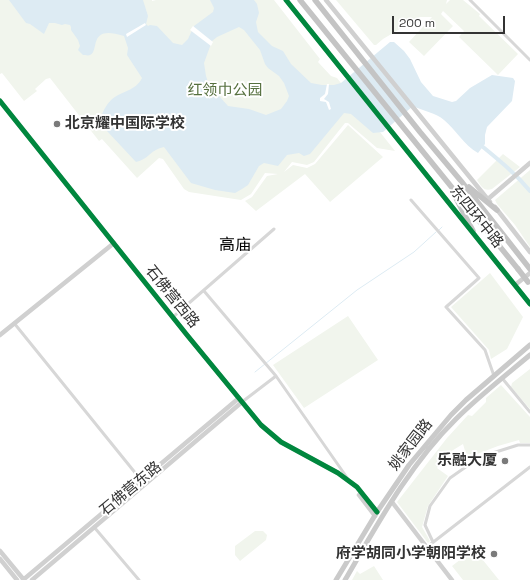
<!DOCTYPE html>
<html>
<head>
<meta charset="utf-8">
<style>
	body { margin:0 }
	#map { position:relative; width:530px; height:580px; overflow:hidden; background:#fff; font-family:"Space Grotesk",sans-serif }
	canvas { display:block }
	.scale { position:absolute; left:392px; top:16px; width:113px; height:18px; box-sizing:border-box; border:2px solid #333; border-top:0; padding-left:5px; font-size:12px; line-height:14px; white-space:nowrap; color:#333; -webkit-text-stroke:3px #fff; paint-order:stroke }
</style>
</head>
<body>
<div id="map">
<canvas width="530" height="580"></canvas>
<div class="scale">200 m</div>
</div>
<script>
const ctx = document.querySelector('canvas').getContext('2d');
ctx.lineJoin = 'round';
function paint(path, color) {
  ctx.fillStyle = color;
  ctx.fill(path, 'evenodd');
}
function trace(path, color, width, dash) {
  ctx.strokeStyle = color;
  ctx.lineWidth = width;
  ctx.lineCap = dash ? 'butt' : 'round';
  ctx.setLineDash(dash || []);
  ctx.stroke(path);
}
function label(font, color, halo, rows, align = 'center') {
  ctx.font = font + ' "Space Grotesk","Noto Sans SC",sans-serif';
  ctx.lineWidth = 4;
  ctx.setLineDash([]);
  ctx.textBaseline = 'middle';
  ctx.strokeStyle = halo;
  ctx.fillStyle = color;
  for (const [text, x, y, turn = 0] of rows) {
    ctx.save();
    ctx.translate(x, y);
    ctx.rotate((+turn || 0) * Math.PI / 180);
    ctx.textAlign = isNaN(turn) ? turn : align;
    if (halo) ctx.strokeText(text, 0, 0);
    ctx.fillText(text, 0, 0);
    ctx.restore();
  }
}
paint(new Path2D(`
	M0,0H152V1L156,0H274L320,59L318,62L331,76L337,78L395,151L377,148L348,123H345L314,162L307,165L292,162L284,172L293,165L307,168L315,164L348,125L383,157L330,202L305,174L256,211L245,201L252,197L267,176L278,174L265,173L251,194L241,200L189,192L184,189L163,159L159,158L137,178L102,139L99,141L50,78L46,79L35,89L37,91L24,101L2,73L0,74Z
	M336,0H447L446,4L450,0H463L480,14L479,16L518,54L498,75L459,37L464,31L443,11L441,14L453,26L424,56L409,42L432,17H420L383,39L376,45H374Z
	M503,154L520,167L492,189C484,192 481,186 477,180Z
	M530,170V247L515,225L497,204L495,200Z
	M490,273L523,317L507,349L491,359L489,350L451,307Z
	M348,316L378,360L304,408L273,365Z
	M530,369V409L511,387L512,383Z
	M501,385L530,417V443H520L519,440L498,446L472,456L468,461L463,444L450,452L437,468L448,476L428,506L422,527L430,541L428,543L397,502L447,438L468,415L472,416L486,402V398Z
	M255,531H263L267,535L266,540L240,561L235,555V546Z
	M474,549L499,580H463L452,566Z
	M374,566L383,580H352L357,571L360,574Z`), '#f1f5ed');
paint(new Path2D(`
	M9,0H143L148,16L146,24L148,26L150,25L157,26L173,43L182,45L188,39L194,26L213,12L214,8L210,0H254L257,4L259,13L256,22L258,32L272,46L283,51L291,64L311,83L322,85H334L341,83L390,42H394L404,51L410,59L421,82L433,96L452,102L456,101L470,88L492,75L513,78L515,81L512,101L487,127L485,135V144L478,153C464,145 456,130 444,120C436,113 423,111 413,106L383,132L373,133L351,114L344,113L310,154L304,156L299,153L287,155L278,166L264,163L259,166L248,185L242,189L235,193L215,190L191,183L164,147C151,149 148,160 136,162L107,131L101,117C103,111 106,105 111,100C121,91 136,91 142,78L127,55L128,48L124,36C87,24 100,51 90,55C89,56 84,55 83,55L78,50L80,46L78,40L71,30V27L70,25L65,24L62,25L55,23H49L44,34L30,24L26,23ZM239,27L244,30L260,50L265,64L268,68L279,76L284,83L289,96L287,101L281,109L266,115L249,109L228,106L209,85L206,76L204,63L212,41L217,37Z`), '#ddebf3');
paint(new Path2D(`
	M145,23L146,25L127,37L126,34Z
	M193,26L213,42L211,46L190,30Z
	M327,84H329L328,94L324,99L329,102L331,109L329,110L326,102L320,101V98L325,94Z`), '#fff');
trace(new Path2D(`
	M439,230L442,227
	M255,372L357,290L414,252L436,232`), '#ddebf3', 1);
trace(new Path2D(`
	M483,147C500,161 516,174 530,191`), '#ddebf3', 4);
trace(new Path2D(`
	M470,0L530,60
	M411,200L479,278L446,307L485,350L494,376
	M204,291L276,376L348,479
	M173,317L274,229
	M14,323L141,480
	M502,378L530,412
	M242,402L276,376
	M94,527L139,580
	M433,542L425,525L430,506L450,478L480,457L518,445H530
	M427,547L530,467`), '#d7d7d7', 3);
trace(new Path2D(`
	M286,0L530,304
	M326,0L490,202
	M0,101L187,335L261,425L281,442L338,473L357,487L377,512
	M488,199L530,163
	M495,207L530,252
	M515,285L530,273
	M0,335L114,243
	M359,495L375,516
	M392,502L452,580
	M0,551L24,580
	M0,559L17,580
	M23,580L239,398
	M32,580L242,402`), '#d0d0d0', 4.5);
trace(new Path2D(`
	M336,580L377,512L409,465L451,415L466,400L530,345
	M345,580C377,525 410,464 456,419C479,396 505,376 530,355`), '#cacaca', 5);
trace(new Path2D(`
	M300,0L518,269
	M315,0L420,132L461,181L530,269
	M469,187L497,210
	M456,198L473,231`), '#c4c4c4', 5.5);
trace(new Path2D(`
	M518,269L528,282`), '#c4c4c4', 5.5);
trace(new Path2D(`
	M286,0L530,304
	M0,101L187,335L261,425L281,442L338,473L357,487L377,512`), '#00873e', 5);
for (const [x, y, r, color] of [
	[57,124,4,"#7a7a7a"],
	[505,461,4,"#7a7a7a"],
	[494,554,4,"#7a7a7a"]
]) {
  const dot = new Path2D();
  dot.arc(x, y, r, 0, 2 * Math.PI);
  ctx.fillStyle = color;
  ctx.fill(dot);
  trace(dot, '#fff', 1.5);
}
label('15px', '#56703f', '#fff', [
	["红领巾公园",225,91]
]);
label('bold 15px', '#333', '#fff', [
	["北京耀中国际学校",65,124,"left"],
	["乐融大厦",497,461],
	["府学胡同小学朝阳学校",486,554]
], 'right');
label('15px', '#333', '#fff', [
	["东四环中路",476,217,51],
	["石佛营西路",172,297,51],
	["姚家园路",411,445,-52],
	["石佛营东路",131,489,-40]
]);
label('16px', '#000', '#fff', [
	["高庙",235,246]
]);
</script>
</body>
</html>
